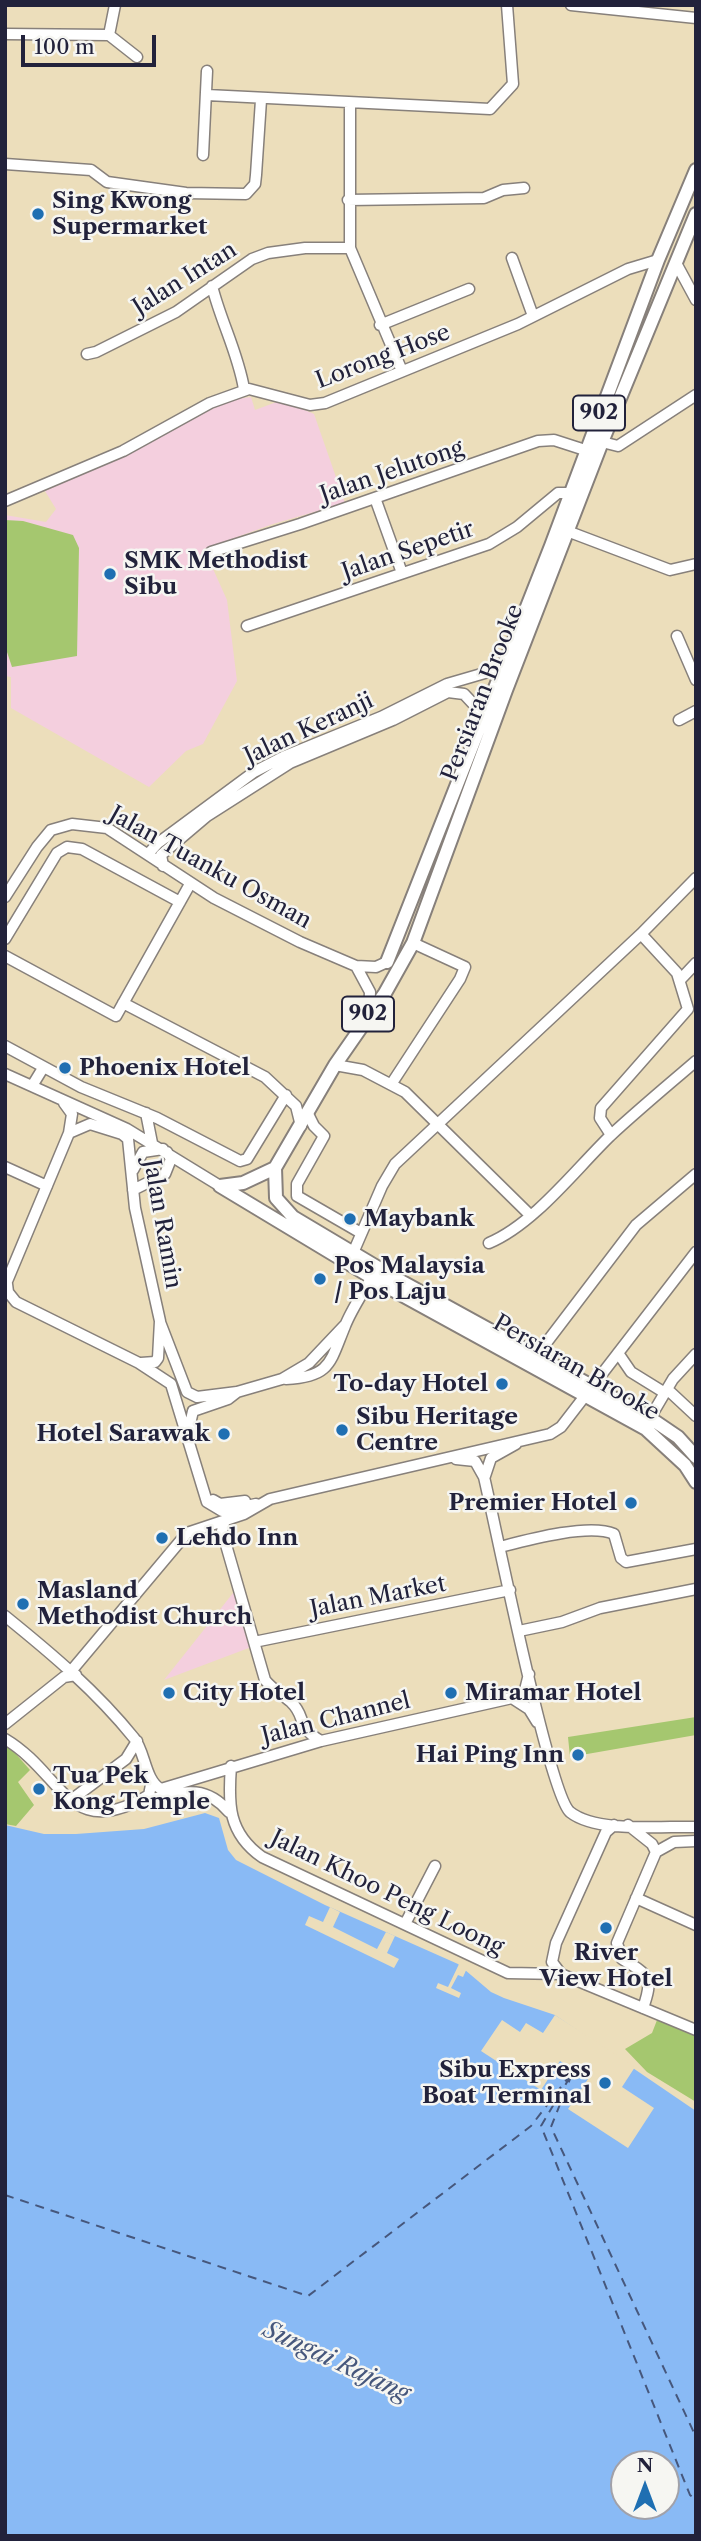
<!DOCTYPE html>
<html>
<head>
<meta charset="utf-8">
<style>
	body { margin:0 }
	#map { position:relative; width:701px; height:2541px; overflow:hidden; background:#ecdebb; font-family:"Libre Caslon Text",serif }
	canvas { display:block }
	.frame { position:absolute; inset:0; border:7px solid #22223b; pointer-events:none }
	.north { position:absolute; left:610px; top:2450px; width:70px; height:70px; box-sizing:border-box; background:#f6f6f2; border:2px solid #a1a1a9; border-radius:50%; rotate:0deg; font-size:19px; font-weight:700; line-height:28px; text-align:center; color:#22223b }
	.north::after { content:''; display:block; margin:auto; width:24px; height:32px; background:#1f6fb2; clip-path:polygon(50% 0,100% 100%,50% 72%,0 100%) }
	.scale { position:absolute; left:21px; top:35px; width:135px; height:32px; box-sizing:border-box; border:4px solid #22223b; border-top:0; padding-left:9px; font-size:21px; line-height:24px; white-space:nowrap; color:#22223b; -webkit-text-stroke:5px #f6f6f2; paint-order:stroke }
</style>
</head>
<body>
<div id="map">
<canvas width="701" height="2541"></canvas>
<div class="frame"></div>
<div class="north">N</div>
<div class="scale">100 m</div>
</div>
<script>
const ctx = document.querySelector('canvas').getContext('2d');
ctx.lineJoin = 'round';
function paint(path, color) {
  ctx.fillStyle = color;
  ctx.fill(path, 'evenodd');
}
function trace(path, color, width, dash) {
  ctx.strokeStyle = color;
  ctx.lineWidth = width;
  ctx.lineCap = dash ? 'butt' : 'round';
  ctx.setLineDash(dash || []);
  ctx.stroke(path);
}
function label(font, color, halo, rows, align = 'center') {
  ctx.font = font + ' "Libre Caslon Text",serif';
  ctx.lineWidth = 5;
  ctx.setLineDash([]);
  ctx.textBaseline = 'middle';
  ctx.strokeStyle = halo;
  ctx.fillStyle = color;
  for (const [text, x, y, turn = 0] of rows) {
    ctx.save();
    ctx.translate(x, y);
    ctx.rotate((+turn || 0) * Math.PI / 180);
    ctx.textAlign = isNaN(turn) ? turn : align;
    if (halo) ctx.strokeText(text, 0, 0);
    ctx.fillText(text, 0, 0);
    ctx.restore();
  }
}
paint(new Path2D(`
	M251,397L255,410L282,400L314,414L345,503L273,524L204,549L227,600L237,681L203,744L186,751L149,787L11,708V677L5,676V515L46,522L56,509L45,491L127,454L229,400Z
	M237,1588L254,1646L164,1680Z`), '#f4cfde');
paint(new Path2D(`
	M5,520L23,521L73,535L79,548L77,656L12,667L5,646Z
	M696,1717V1735L570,1757L568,1737Z
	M8,1745L30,1770L18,1782L34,1805L16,1826L5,1824V1748Z
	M659,2015L696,2033V2102L647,2072L625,2049L652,2033Z`), '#a5c76f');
paint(new Path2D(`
	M205,1813L219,1818L228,1850L236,1860L325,1905L458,1964L491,1992L504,1998L555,2015L696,2111V2536H5V1825L44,1834H76L144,1829ZM624,2464H666V2506H624Z`), '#89baf5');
paint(new Path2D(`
	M330,1907L340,1912L333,1927L377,1949L386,1932L395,1936L387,1953L399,1959L394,1968L305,1925L309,1916L323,1922Z
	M460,1962L468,1966L463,1977L458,1975L451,1988L461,1993L459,1998L436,1988L438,1983L448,1987Z
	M555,2015L635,2067L622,2087L654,2108L628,2148L568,2109L588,2079L560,2061L541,2090L481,2051L502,2020L520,2032L526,2023L543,2033Z`), '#ecdebb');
trace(new Path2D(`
	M572,2074L551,2127L696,2437
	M570,2077L541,2126L690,2495L696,2500
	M5,2195L308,2296L531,2126L574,2070`), '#46577c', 2, [9, 7]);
const minor = new Path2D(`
	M571,5L696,18
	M5,34L109,35L137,57
	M109,35L115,5
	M207,95L490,109L513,84L507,5
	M350,104V248L402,371
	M203,155L207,71
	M5,164L91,170L107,182L186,193L246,194L255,184L256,175L261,100
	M348,200L484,198L503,190L524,188
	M512,258L533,316
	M676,263L696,300
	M212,286C221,322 238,353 244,389
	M380,325L469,289
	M87,354L96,352L176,312L252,259L268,253L305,248H350
	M602,442L618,446L696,395
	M375,498L402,573
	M5,501L123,451L210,403L249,389L310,405L325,403L518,324L628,269L658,260
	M567,531L670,570L696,564
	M211,552L300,524L538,441L554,440L585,450
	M247,626L489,544L517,527L558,493H570
	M677,636L696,680
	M679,720L696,711
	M148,854L158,843L254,772L283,757L381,717L447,684L502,668
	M163,866L161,855L207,816L290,763L393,720L448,692L464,694L479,710L492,711
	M5,897L37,847L51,830L72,824L107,828L214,898L300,942L356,966L370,992L369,1013
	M5,939L57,853L67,847L82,849L180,902
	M5,956L116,1016L190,884
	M356,966L376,967L387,962
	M680,980L696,963
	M123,1003L265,1077L296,1106L301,1126
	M5,1046L81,1087L157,1118L240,1161L247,1159L286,1095
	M335,1065L363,1070L405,1092L530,1215
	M5,1074L127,1129L220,1186
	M392,1083L460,979L465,967L413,943
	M32,1086L43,1068
	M146,1113L152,1143
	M308,1114L314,1126L324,1136L297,1184V1196L361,1233
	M69,1133L90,1124L122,1134L128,1139L135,1208L160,1321L158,1358L155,1362L141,1363
	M611,1135L600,1118L601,1108L688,1009L677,973L641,934
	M5,1167L47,1186
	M133,1170L143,1152L163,1149
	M133,1190L165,1174L171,1159L167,1152
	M489,1243C534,1224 575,1170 610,1136C638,1110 667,1086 696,1061
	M353,1253L382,1186L395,1164L641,934L696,878
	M7,1284L8,1292L16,1302L139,1363L171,1384L207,1502L222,1511L256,1504
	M5,1286L69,1133L72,1114L64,1103
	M160,1322L187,1392L197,1397L237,1392L282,1379L309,1363L345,1325
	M618,1353L631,1372L665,1393
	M537,1355L636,1225L696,1174
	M286,1379C331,1377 330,1362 345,1326C352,1308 365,1290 374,1273
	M667,1389L696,1416
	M650,1418L673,1379L696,1354
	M193,1436L190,1424L193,1411L228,1399L237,1392
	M456,1459L475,1461L484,1477C495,1523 549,1794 570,1812C596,1833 663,1826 696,1827
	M485,1476L491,1458L516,1444
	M213,1500L220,1504L245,1501
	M225,1520L222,1531L265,1680C273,1690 282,1694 291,1702C307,1717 295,1726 321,1741
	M500,1547C527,1540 589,1523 614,1534L621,1558L626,1562L696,1549
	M5,1616C52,1654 96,1691 134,1738C145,1751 145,1781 161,1789L321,1741L512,1698L525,1690L529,1674
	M519,1631L562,1622L600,1608L696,1589
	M254,1642L510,1590
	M72,1670L187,1533L244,1514L270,1499L550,1434L561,1427L696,1252
	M512,1698L529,1709L537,1722
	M5,1724L64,1677L76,1675
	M5,1739C64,1774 68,1843 149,1795L152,1780
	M231,1766C228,1804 228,1833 262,1857L508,1973L561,1974L696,2030
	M71,1800L126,1759L137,1741
	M142,1801C176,1795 202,1780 229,1812
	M628,1825L652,1844L656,1852
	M656,1852L674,1842L696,1841
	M636,1898L696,1925
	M405,1924L435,1866
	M561,1974L552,1962L556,1943L606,1832L614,1825
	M643,2008C654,1977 649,1975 622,1959L617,1943L656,1852`);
const major = new Path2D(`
	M696,214L602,442L506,690L413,943L385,993L335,1065L275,1168L276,1198L293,1217L397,1279L650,1418L678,1437L696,1457
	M387,962L551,546L658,260L696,170
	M220,1186L391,1289L646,1429L685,1465L696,1482
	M220,1186L243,1183L275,1168`);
trace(minor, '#87807b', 13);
trace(major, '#87807b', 16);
trace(minor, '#fff', 10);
trace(major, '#fff', 12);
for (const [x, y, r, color] of [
	[38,214,7,"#1f6fb2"],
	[110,574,7,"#1f6fb2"],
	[65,1068,7,"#1f6fb2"],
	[350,1219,7,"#1f6fb2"],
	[320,1279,7,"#1f6fb2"],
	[502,1384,7,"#1f6fb2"],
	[342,1430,7,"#1f6fb2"],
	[224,1434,7,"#1f6fb2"],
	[631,1503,7,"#1f6fb2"],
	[162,1538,7,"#1f6fb2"],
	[23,1604,7,"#1f6fb2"],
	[169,1693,7,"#1f6fb2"],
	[451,1693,7,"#1f6fb2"],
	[578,1755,7,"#1f6fb2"],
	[39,1789,7,"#1f6fb2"],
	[606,1928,7,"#1f6fb2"],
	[605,2083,7,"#1f6fb2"]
]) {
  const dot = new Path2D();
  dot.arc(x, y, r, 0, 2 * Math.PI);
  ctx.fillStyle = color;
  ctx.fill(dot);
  trace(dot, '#f6f6f2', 2.5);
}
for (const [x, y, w] of [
	[599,413,52],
	[368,1014,52]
]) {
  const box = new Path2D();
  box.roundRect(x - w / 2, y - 17.5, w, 35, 5);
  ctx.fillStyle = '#f6f6f2';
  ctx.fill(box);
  trace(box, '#22223b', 2);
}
label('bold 21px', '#22223b', null, [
	["902",599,413],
	["902",368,1014]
]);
label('bold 23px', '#22223b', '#f6f6f2', [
	["Sing Kwong",52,201],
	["Supermarket",52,227],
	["SMK Methodist",124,561],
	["Sibu",124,587],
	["Phoenix Hotel",79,1068],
	["Maybank",364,1219],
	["Pos Malaysia",334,1266],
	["/ Pos Laju",334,1292],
	["To-day Hotel",488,1384,"right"],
	["Sibu Heritage",356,1417],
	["Centre",356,1443],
	["Hotel Sarawak",210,1434,"right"],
	["Premier Hotel",617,1503,"right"],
	["Lehdo Inn",176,1538],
	["Masland",37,1591],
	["Methodist Church",37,1617],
	["City Hotel",183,1693],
	["Miramar Hotel",465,1693],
	["Hai Ping Inn",564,1755,"right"],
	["Tua Pek",53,1776],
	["Kong Temple",53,1802],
	["River",606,1953,"center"],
	["View Hotel",606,1979,"center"],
	["Sibu Express",591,2070,"right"],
	["Boat Terminal",591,2096,"right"]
], 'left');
label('23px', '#22223b', '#f6f6f2', [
	["Jalan Intan",185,279,-32],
	["Lorong Hose",383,357,-21],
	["Jalan Jelutong",392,472,-19],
	["Jalan Sepetir",408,551,-19],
	["Persiaran Brooke",483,693,-69],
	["Jalan Keranji",309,729,-25],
	["Jalan Tuanku Osman",210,868,29],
	["Jalan Ramin",162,1224,80],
	["Persiaran Brooke",576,1368,30],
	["Jalan Market",378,1597,-11],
	["Jalan Channel",336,1719,-14],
	["Jalan Khoo Peng Loong",387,1893,26]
]);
label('italic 24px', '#46577c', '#f6f6f2', [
	["Sungai Rajang",336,2362,25]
]);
</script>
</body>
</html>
